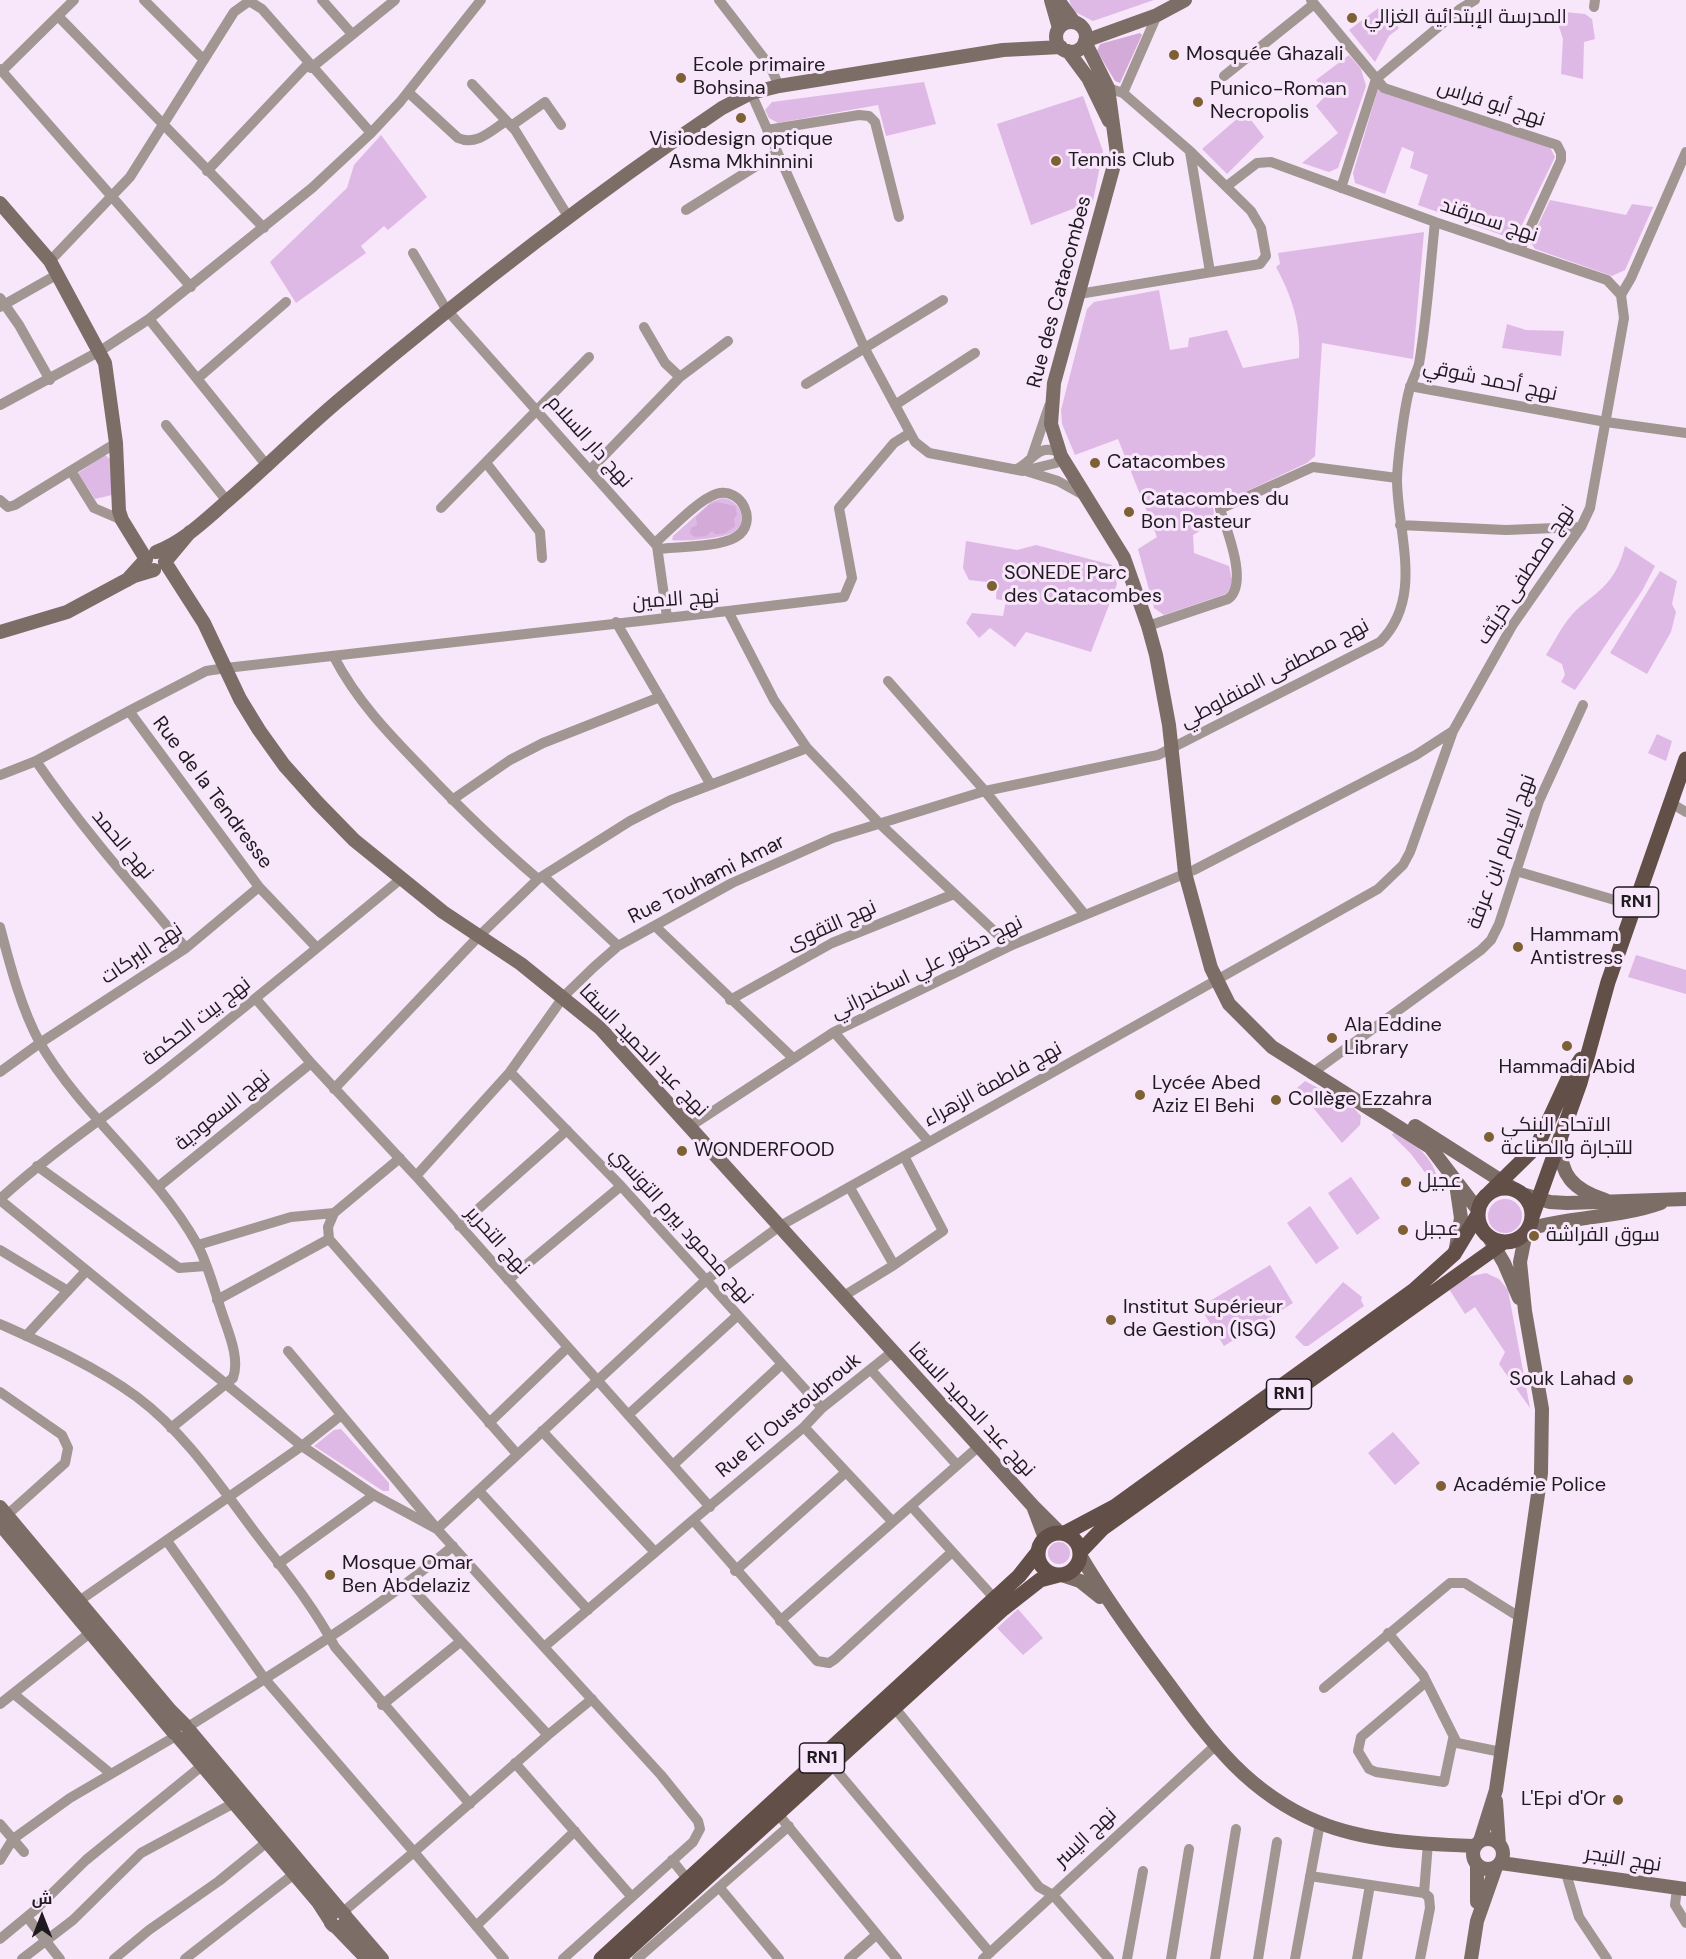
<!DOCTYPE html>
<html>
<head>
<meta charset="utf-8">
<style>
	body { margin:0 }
	#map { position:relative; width:1686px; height:1959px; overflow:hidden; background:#f8e6fa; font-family:"DM Sans",Cairo,sans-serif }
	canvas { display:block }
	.north { position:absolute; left:12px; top:1887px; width:60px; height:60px; -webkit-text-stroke:4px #f8e6fa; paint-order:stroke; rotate:0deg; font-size:16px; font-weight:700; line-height:24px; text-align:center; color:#1f1920 }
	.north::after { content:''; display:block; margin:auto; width:21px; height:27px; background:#1f1920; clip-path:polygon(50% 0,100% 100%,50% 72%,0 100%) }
</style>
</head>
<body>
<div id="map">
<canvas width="1686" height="1959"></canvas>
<div class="north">ش</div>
</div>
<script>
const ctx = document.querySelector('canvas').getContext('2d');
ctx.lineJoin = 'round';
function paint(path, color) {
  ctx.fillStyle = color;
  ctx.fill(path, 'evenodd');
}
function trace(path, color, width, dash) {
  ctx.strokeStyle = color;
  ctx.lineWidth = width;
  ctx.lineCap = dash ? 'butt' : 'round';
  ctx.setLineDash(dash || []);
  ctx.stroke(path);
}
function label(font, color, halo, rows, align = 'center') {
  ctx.font = font + ' "DM Sans",Cairo,sans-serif';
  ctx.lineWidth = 6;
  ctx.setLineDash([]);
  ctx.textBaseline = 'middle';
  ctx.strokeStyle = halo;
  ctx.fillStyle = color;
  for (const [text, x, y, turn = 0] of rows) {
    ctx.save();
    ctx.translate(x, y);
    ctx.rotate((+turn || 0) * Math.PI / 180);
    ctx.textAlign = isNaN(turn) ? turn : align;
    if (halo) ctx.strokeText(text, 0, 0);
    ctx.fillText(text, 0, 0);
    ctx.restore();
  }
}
paint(new Path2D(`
	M1069,0H1154L1093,21L1073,11Z
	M1381,6L1399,28L1389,36L1375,62L1349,30Z
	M1554,11L1585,14L1592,19L1595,39L1584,42L1583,79L1561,74L1563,39Z
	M1349,55L1361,69L1366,86L1338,168L1329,172L1302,163L1338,133L1316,106L1327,94L1316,80Z
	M924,82L936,124L886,136L878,105L778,123L769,118L765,110L772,102Z
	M1378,89L1550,147L1555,157L1517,235L1510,238L1418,205L1428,175L1410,168L1414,152L1402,147L1385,194L1355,183L1353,173Z
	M1083,96L1103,151L1093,201L1031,225L997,124Z
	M1245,112L1264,137L1227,174L1202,149Z
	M381,135L427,197L388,230L384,226L361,246L366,253L296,303L270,262L347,188L354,165Z
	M1550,200L1626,215L1632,204L1653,207L1625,270L1612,276L1535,249L1530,242Z
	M1424,232L1413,359L1322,343L1315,456L1307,463L1213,507L1215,522L1193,535L1194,553L1229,566L1233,584L1226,594L1164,615L1154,608L1138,549L1157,537L1118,439L1075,455L1062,424L1061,410L1087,309L1094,302L1159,290L1170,350L1188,347L1189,338L1227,330L1243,368L1299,358C1301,323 1292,297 1276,267L1280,264L1278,253Z
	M1507,324L1526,330L1564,331L1561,356L1502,348Z
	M105,455L110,459L112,495L95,499L78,473Z
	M722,498C739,499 750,521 734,532C726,538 682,542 672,540L673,536L711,502Z
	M966,541L1017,550L1036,545L1112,565L1117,584L1091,652L1026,632L1015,647L990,628L979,638L966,623L972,613L1003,616L1006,601L996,599L997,583L969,580L963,568Z
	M1625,546L1655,566L1642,591L1575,690L1561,682L1565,675L1562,664L1546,655C1556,639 1566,617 1582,605C1606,586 1617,577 1625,546Z
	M1660,571L1677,581L1672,604L1676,612L1671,632L1647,674L1610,653Z
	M1657,734L1672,741L1666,761L1648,753Z
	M1636,955L1686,970V994L1628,977Z
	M1305,1081L1352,1106L1361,1116L1360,1125L1342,1143L1297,1088Z
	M1394,1132H1399C1421,1149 1438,1162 1439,1191L1411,1154L1392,1135Z
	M1351,1177L1380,1218L1357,1235L1328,1193Z
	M1488 1216a17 17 0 1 1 34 0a17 17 0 1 1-34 0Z
	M1310,1206L1339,1248L1316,1264L1287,1223Z
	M1270,1265L1293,1303L1224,1346L1200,1307Z
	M1486,1273L1499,1279L1508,1290L1530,1408L1499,1364L1505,1352L1475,1307L1465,1314L1449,1289L1467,1277Z
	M1343,1282L1362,1297L1361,1300L1364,1306L1308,1346H1304L1295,1337Z
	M341,1429L389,1483V1491H383L314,1446L334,1430Z
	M1393,1432L1420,1463L1395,1485L1368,1453Z
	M1048 1553a11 11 0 1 1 22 0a11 11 0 1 1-22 0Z
	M1018,1609L1043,1638L1023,1655L997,1628Z`), '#dfb9e5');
paint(new Path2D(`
	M1140,33L1142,35L1120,83L1115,81L1097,51L1100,44Z
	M716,502L735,506L737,515L734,518L735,526L724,534H715L712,531L706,536L695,537L690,533L691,528L697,525L696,517L709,505Z`), '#d3aad8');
trace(new Path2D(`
	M144,0L204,60
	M322,0L352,34
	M719,0L770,66L779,86
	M1311,0L1384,88L1557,145L1561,153V160L1520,250
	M249,1L262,9L371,133
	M1594,7L1595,0
	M58,16L264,228
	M311,68L395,0
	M0,69L191,287
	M2,71L74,0
	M1224,76L1314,4
	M1376,79L1460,9L1475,0
	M472,84L515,130L569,218
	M408,92L458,138C476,146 491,131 506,121
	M751,93L865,349L915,442L929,453L1023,471L1056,463L1061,456
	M1123,93L1157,15
	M511,126L545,102L561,125
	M767,130L859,115L869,116L875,122L899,217
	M1190,152L1210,272
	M207,171L308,64
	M1227,186L1257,163L1271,162L1435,222L1607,280L1621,295
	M1341,188L1376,79
	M686,210L777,153
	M413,253L446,309L657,546L667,617
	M50,261L130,177L234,12L248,2
	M1079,294L1260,264L1266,256L1261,228L1251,211L1190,151L1123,93L1108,88L1103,91
	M0,298L19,325L50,380
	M0,307L58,274
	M149,319L268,467
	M680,377L728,341
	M197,379L286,302
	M806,384L943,300
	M1410,386L1606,422L1686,433
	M0,405L100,351L149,319L312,188L371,133L400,102L481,0
	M895,405L975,353
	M166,425L227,501
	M1032,456L1049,406
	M487,464L540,532L542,558
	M1017,469C1034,460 1037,444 1059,452
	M590,470L680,377L665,363L644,327
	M71,471L94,508L122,520
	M1026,471L1058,481L1085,496
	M0,500L8,507L15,505L116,443
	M441,508L589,357
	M1400,525L1506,530L1581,527
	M655,543C670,530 698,500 716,494C742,486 759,523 736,537C720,547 678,547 658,549
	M728,611L844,597L852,578L839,508L894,443L910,433
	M616,622L711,785
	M1148,626L1228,599C1249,584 1227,531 1220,509L1313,467L1397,478
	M334,657C357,701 388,733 422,768C459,807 497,844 538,879
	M888,681L985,791L1085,915
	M129,711L206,671L226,668L728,611L774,700L807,748L879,823L1010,946
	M36,761C81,827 134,887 186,948
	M0,775L36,761L129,711L259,887L317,948
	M452,800L510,760L543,743L660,697
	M1669,802L1686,812
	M1516,871L1635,906
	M543,876L618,946
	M655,926L793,1058
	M0,927C10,965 21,1008 40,1043C83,1117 155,1169 197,1244C209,1266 215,1293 223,1316C229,1334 240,1359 233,1378L171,1428
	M256,999L311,1063L416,1176L710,1507
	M730,1000L832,943L954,894
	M834,1032L928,1141
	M0,1072L40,1043L186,948L259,887
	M510,1072L621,1186L822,1408
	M1311,1074L1481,950L1491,940L1499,924L1539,801L1583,705
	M334,1089L478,937L538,879L630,821L671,800L807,748
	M689,1127L834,1032L1010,946L1194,870L1416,755L1453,731L1512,626L1581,527L1590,508L1624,318L1621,295L1631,278L1686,152
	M400,1158L334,1213L328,1227L329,1239L517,1454
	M37,1166L179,1268L206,1266
	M416,1176L510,1072L564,996L594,967L618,946L732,883L833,838L985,791L1158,755L1380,642C1424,598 1398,536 1397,481C1397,465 1405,399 1411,385C1413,378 1417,372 1419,364C1427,317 1430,269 1435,222
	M158,1187L311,1063
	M0,1199C49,1154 105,1117 158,1076C240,1012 321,945 402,878
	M0,1200L302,1446L374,1495L437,1529
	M459,1226L567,1130
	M198,1245L291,1217L334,1213
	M0,1250L68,1291
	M894,1265L943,1231L904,1156
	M508,1280L621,1186
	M842,1297L894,1265L850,1188
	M217,1300L329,1239
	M0,1324C47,1345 95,1366 137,1397C185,1433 218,1483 254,1531C282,1568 313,1605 335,1647L470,1804
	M26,1336L86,1271
	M288,1351L433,1524
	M891,1353L822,1408L804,1427L693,1520L817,1661L829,1663L835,1659L952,1552
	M871,1370L957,1465
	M0,1392L62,1435L68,1448L65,1463L7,1515
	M628,1415L738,1315
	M489,1423L568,1347
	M804,1427L891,1520
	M542,1431L654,1551
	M673,1465L782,1364
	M479,1491L588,1610
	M912,1507L995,1599
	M693,1520L544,1647L437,1529L706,1280L780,1226L1378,889L1403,865L1410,852L1453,731
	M167,1541L264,1678L414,1852L548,1735L408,1584
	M278,1564L374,1495
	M735,1571L846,1472
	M79,1601L302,1446L340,1416
	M780,1621L978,1447
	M1388,1633L1423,1675L1457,1743L1501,1752
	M544,1647L661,1775L698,1821L700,1829L693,1842L563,1959
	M1426,1682L1361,1737L1358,1751L1369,1769L1376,1772L1444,1782L1453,1739
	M1324,1688L1450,1583H1465L1521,1618
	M15,1695L110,1773
	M0,1704L91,1632
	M382,1705L460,1642
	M894,1707L1039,1887L1053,1895L1109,1959
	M188,1727C278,1670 370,1616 453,1546
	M548,1735L592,1699
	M515,1763L631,1896
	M831,1764L990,1953
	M778,1814L897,1959
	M0,1824L24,1852
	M0,1860L13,1839L70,1798L176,1736
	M672,1860L688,1880
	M1565,1870L1579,1917L1607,1959
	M1310,1876L1424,1893L1428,1843
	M719,1887L779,1959
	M1677,1888L1675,1905L1686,1923
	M343,1912L414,1852L504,1959
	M27,1917L60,1959
	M476,1926L575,1831
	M0,1939L35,1910L86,1860L203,1765
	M22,1959L73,1920L141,1853L234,1803
	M114,1959L149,1930L219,1881L267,1842
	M185,1959L294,1874
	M637,1959L789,1826
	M849,1959L876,1935
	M983,1959L1215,1746
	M1127,1959L1143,1871
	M1171,1959L1189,1849
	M1215,1959L1236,1829
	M1258,1959L1277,1842
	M1295,1959L1320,1823
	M1357,1959L1370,1885
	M1420,1959L1430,1908L1429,1897L1424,1893`), '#a19691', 10);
trace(new Path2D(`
	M1051,0L1059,28
	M1058,0L1074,22
	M1056 37a15 15 0 1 1 30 0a15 15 0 1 1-30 0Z
	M1085,41L1157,15L1185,0
	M1085,42L1108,88L1117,154L1054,383L1051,424L1061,456L1124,558L1148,626L1156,655L1169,725L1185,873L1211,968L1229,1004L1272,1047L1430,1147L1478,1210
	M1068,51L1088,78L1109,121
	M0,203L50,261L105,363L116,443L119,511L122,520L146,559L127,580
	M190,532L165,562L204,623L240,699L259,730L284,765L317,802L354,840L443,912L521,964L600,1028L1033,1506
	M156,552C184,541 204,521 226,502C266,468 303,430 344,396C465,294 590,197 722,108L751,93L779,86L1003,50L1061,47
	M0,632L67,612L134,576L154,570
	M1415,1126L1514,1189
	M1561,1140C1558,1175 1574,1190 1605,1200
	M1522,1194L1550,1202L1567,1203L1686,1199
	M1528,1229C1572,1216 1619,1218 1661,1203
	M1488,1236L1504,1263L1519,1298
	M1456,1248L1461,1218L1456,1184
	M0,1507L170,1710L185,1725
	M0,1524L174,1733
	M1045,1538L1033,1506L1060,1533
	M1080,1555C1106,1599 1135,1639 1165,1679C1209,1739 1246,1792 1318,1822C1366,1842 1424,1844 1475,1846
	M1062,1575L1080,1581L1100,1597
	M189,1730L341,1911
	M179,1738L318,1902L329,1919
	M1496,1801L1499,1844
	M1473 1854a15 15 0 1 1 30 0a15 15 0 1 1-30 0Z
	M1480,1841L1496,1790L1541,1473L1542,1409L1525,1311L1520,1262L1526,1232
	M1501,1863L1686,1889
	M1477,1865V1902
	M330 1919a8 8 0 1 1 16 0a8 8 0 1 1-16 0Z
	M346,1917L382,1959
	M336,1927L367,1959
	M1471,1959L1477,1921L1496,1867`), '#7c6d66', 14);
trace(new Path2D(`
	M1478 1215a27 27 0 1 1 54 0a27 27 0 1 1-54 0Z
	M1489,1193L1537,1146L1568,1079L1581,1059
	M1532,1217L1580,1083L1608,982L1686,759
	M1038 1554a21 21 0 1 1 42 0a21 21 0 1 1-42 0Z
	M1065,1533L1114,1507L1414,1290L1454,1254L1477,1216
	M1080,1552L1102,1529L1504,1242
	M601,1959L1019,1576L1038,1552
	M618,1959L1003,1609L1040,1580L1059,1575`), '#625048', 15);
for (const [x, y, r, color] of [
	[1352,18,6,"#7d6134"],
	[1174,55,6,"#7d6134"],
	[681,78,6,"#7d6134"],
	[1198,102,6,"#7d6134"],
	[741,118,6,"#7d6134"],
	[1056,161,6,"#7d6134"],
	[1095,463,6,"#7d6134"],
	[1129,512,6,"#7d6134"],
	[992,586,6,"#7d6134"],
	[1518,947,6,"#7d6134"],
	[1332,1038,6,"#7d6134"],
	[1567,1046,6,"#7d6134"],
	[1140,1095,6,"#7d6134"],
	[1276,1100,6,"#7d6134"],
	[1489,1137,6,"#7d6134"],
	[682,1151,6,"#7d6134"],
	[1406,1182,6,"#7d6134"],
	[1403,1230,6,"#7d6134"],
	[1534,1236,6,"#7d6134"],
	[1111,1320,6,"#7d6134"],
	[1628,1380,6,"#7d6134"],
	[1441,1486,6,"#7d6134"],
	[330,1575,6,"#7d6134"],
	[1618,1800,6,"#7d6134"]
]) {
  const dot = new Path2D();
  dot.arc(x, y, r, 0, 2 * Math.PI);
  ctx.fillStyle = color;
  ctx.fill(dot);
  trace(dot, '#f8e6fa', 2);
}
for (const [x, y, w] of [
	[1636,902,45],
	[1289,1394,45],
	[822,1758,45]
]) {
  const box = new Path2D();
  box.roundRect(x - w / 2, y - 15, w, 30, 4.5);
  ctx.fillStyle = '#f8e6fa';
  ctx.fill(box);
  trace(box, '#1f1920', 1.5);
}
label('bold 18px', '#1f1920', null, [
	["RN1",1636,902],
	["RN1",1289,1394],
	["RN1",822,1758]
]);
label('20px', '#1f1920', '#f8e6fa', [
	["المدرسة الإبتدائية الغزالي",1364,18],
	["Mosquée Ghazali",1186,55],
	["Ecole primaire",693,66],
	["Bohsina",693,89],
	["Punico-Roman",1210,90],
	["Necropolis",1210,113],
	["Visiodesign optique",741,140,"center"],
	["Asma Mkhinnini",741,163,"center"],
	["Tennis Club",1068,161],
	["Catacombes",1107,463],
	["Catacombes du",1141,500],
	["Bon Pasteur",1141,523],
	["SONEDE Parc",1004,574],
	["des Catacombes",1004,597],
	["Hammam",1530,936],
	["Antistress",1530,959],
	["Ala Eddine",1344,1026],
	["Library",1344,1049],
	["Hammadi Abid",1567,1068,"center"],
	["Lycée Abed",1152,1084],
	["Aziz El Behi",1152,1107],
	["Collège Ezzahra",1288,1100],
	["الاتحاد البنكي",1501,1126],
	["للتجارة والصناعة",1501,1149],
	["WONDERFOOD",694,1151],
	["عجيل",1418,1182],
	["عجبل",1415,1230],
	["سوق الفراشة",1546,1236],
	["Institut Supérieur",1123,1308],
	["de Gestion (ISG)",1123,1331],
	["Souk Lahad",1616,1380,"right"],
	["Académie Police",1453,1486],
	["Mosque Omar",342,1564],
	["Ben Abdelaziz",342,1587],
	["L'Epi d'Or",1606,1800,"right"]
], 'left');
label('20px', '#1f1920', '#f8e6fa', [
	["نهج أبو فراس",1491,104,18],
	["نهج سمرقند",1489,221,18],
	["Rue des Catacombes",1060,292,-75],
	["نهج أحمد شوقي",1490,381,12],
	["نهج دار السلام",589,442,48],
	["نهج مصطفى خريّف",1526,575,-57],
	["نهج الامين",676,600,-4],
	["نهج مصطفى المنفلوطي",1275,674,-28],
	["Rue de la Tendresse",212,793,53],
	["نهج الحمد",122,845,50],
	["نهج الإمام ابن عرفة",1502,852,-70],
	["Rue Touhami Amar",707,880,-27],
	["نهج التقوى",832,926,-24],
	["نهج البركات",142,954,-34],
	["نهج دكتور علي اسكندراني",927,968,-26],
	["نهج بيت الحكمة",197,1022,-38],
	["نهج عبد الحميد السقا",643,1051,46],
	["نهج فاطمة الزهراء",993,1085,-29],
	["نهج السعودية",223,1111,-39],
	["نهج محمود بيرم التونسي",681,1226,48],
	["نهج التحرير",497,1241,48],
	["نهج عبد الحميد السقا",971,1410,47],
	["Rue El Oustoubrouk",789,1416,-40],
	["نهج اليسر",1086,1838,-43],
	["نهج النيجر",1623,1860,9]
]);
</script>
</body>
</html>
